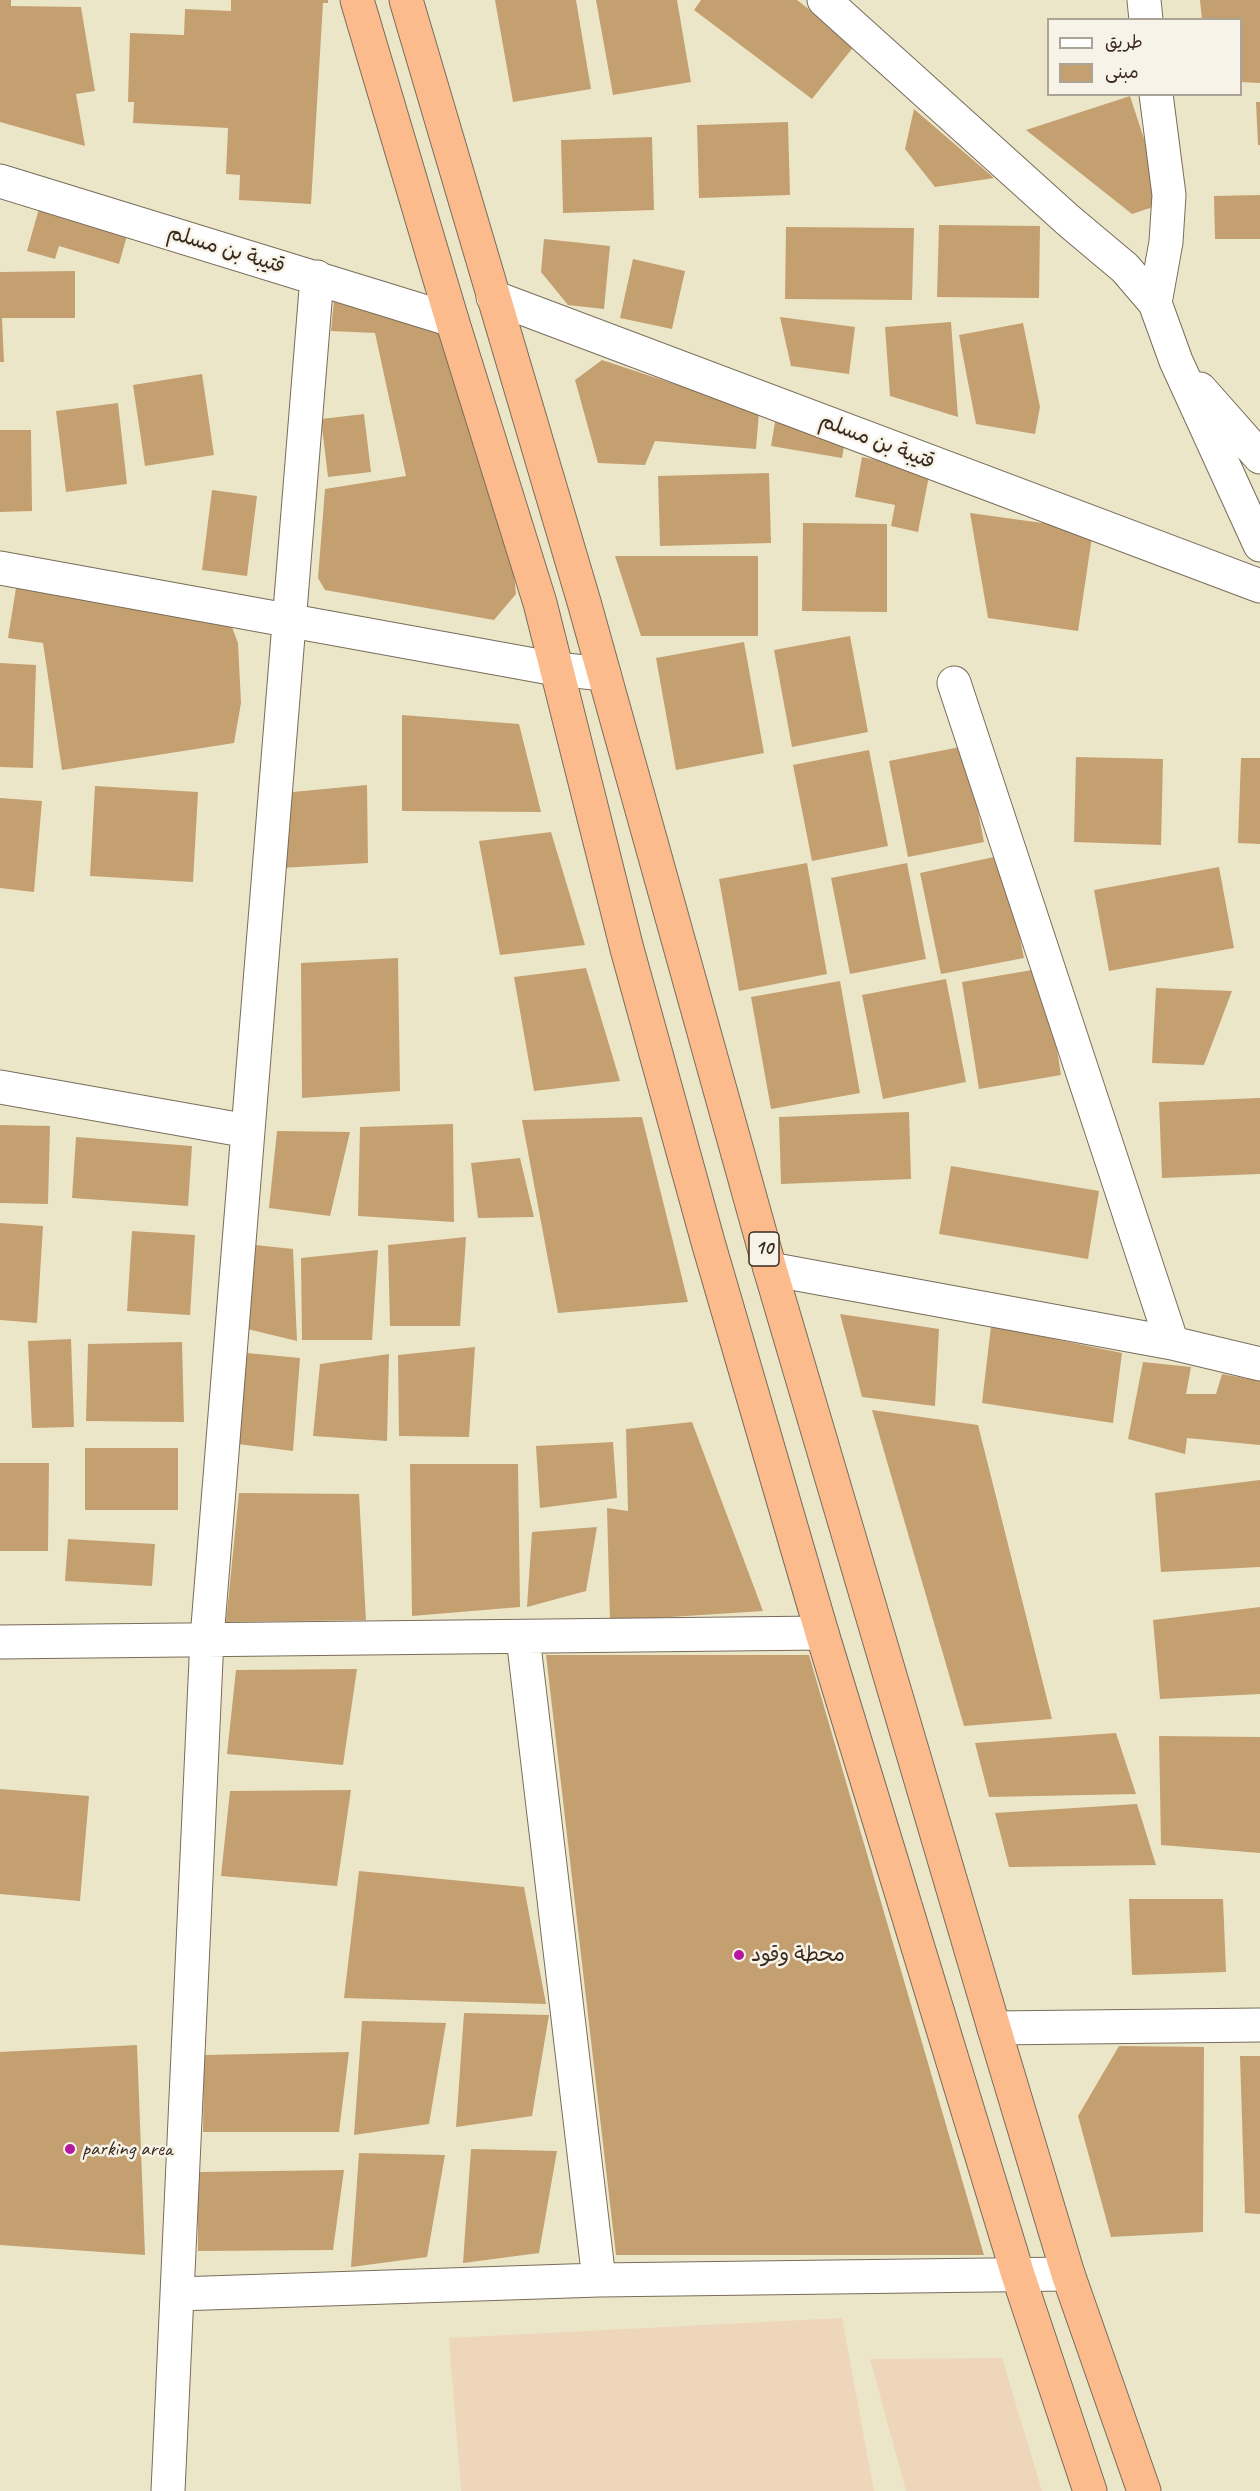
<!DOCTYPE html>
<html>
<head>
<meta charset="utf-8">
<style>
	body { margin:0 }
	#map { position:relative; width:1260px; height:2491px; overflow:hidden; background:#ece6c9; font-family:Caveat,"Playpen Sans Arabic",sans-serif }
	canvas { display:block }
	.legend { position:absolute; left:1047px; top:18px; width:195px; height:78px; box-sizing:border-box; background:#f7f3e8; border:2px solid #aca397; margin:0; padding:8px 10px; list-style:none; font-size:18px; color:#3b2a1e }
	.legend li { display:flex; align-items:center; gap:12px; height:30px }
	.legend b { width:30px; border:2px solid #aca397 }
</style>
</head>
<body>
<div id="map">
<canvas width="1260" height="2491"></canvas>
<ul class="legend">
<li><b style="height:8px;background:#fff"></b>طريق</li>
<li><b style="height:16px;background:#c4a071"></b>مبنى</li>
</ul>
</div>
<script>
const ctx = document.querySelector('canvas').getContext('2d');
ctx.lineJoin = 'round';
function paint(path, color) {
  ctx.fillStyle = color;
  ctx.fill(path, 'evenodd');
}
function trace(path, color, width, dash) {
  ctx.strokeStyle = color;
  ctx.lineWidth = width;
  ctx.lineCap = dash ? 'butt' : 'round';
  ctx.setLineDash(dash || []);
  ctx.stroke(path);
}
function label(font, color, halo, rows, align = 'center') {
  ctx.font = font + ' Caveat,"Playpen Sans Arabic",sans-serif';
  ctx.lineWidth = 5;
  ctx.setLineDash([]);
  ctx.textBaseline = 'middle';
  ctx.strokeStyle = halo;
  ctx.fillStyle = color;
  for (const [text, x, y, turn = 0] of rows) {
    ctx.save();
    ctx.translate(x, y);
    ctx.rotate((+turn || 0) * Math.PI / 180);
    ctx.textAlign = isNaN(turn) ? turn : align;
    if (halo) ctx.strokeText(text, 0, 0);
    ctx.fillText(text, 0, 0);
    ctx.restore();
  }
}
paint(new Path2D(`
	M842,2318L874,2491H461L449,2338Z
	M1002,2358L1042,2491H906L870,2359Z`), '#eed6bb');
paint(new Path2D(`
	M0,0H11V6L81,7L95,91L76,94L85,146L0,122Z
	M231,0H328V3H323L311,204L239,200L240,175L226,174L228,128L133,123L134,102H128L130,33L184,35L185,9L231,11Z
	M495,0H576L591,89L513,102Z
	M596,0H677L691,82L613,95Z
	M701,0H797L855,45L812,99L694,10Z
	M1200,0H1260V83L1240,82V20H1202Z
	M1130,96L1165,203L1132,214L1026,130Z
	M1256,102H1260V145H1258Z
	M914,109L994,178L935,187L905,149Z
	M788,122L790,195L699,198L697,125Z
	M652,137L654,210L563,213L561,140Z
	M1260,195V239H1215L1214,196Z
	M40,205L128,232L119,264L59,246L55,259L27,251Z
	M939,225L1040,226L1039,298L937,297Z
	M786,227L914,228L912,300L785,299Z
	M544,239L610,246L604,309L568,305L541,272Z
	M633,259L685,271L672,329L620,318Z
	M75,271V318H2L4,362H0V272Z
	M334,300L442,327L514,574L516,594L494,620L325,590L318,578L325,489L406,476L375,333L331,331Z
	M780,317L855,327L849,374L791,366Z
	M951,322L958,417L890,396L885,327Z
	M1023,323L1040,407L1035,434L976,424L959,335Z
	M602,360L759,412L756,449L655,441L645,465L598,463L575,380Z
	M202,374L214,455L145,466L133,385Z
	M118,403L127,484L66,492L56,411Z
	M364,414L371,472L328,477L321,419Z
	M775,422L846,435L842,458L771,446Z
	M0,430H31L32,511L0,512Z
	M862,457L930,471L918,532L891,526L895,505L855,497Z
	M769,473L771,543L660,546L658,476Z
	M212,490L257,496L247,576L202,570Z
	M970,513L1093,530L1078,631L988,618Z
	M803,523L887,524V612L802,611Z
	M615,556H758V636H641Z
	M16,588L230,622L238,643L241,703L234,743L62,770L43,643L8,638Z
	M850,636L868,732L792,747L774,650Z
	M744,642L764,753L676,770L656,658Z
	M0,663L36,665L33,768L0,767Z
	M402,715L519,724L541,812L402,811Z
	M965,746L984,842L908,857L889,761Z
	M869,750L888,846L812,861L793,765Z
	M1076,757L1163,759L1161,845L1074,842Z
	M1241,758H1260V844L1238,843Z
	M367,785L368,863L280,868L282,793Z
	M95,786L198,792L193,882L90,876Z
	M0,798L42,801L34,892L0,888Z
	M551,832L585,945L500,955L479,841Z
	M1003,855L1024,958L941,974L920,873Z
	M807,863L827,974L739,991L719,879Z
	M907,863L926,959L850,974L831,878Z
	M1219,867L1234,948L1109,971L1094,890Z
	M398,958L400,1091L302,1098L301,963Z
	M586,968L620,1081L534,1091L514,977Z
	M1044,968L1061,1075L979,1089L962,982Z
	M946,979L966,1082L883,1099L862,995Z
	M840,981L860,1093L771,1109L751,997Z
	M1156,988L1232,991L1204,1065L1152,1063Z
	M1260,1098V1174L1162,1178L1159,1102Z
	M909,1112L911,1179L781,1184L779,1117Z
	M642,1117L688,1302L558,1313L522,1120Z
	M453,1124L454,1222L358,1216L360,1127Z
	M0,1125L50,1126L48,1204L0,1203Z
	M277,1131L350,1132L330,1216L269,1208Z
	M76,1137L192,1146L188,1206L72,1198Z
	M520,1158L534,1217L478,1218L471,1163Z
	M951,1166L1099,1191L1088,1259L939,1234Z
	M0,1223L43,1226L37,1323L0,1320Z
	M132,1231L195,1235L190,1315L127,1311Z
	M466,1237L460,1326H390L388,1245Z
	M246,1244L293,1249L297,1341L239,1327Z
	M378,1250L372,1340H302L301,1258Z
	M840,1314L939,1329L935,1406L862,1397Z
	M991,1326L1122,1353L1113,1423L982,1403Z
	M71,1339L74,1427L32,1428L28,1341Z
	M182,1342L184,1422L86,1421L88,1344Z
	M475,1347L469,1437L399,1436L398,1355Z
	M247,1353L300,1358L293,1451L238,1444Z
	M389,1354L387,1441L313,1436L320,1364Z
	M1143,1362L1191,1367L1186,1394H1216L1222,1374L1260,1381V1445L1187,1438L1185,1454L1128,1439Z
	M872,1410L978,1425L1052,1719L964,1726Z
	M692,1422L763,1611L610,1621L607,1508L628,1511L626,1429Z
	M613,1442L617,1498L540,1508L536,1446Z
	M85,1448H178V1510H85Z
	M0,1463H49L48,1551H0Z
	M410,1464H518L520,1607L412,1616Z
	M1260,1480V1567L1161,1572L1155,1493Z
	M239,1493L359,1494L366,1620L226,1622Z
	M597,1527L586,1591L527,1607L532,1532Z
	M68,1539L155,1544L152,1586L65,1581Z
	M1260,1607V1694L1160,1699L1153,1620Z
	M546,1655H809L984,2255H616Z
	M357,1669L343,1765L227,1754L236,1670Z
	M1116,1733L1136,1794L989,1797L975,1743Z
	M1159,1736L1260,1737V1853L1161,1845Z
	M0,1789L89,1796L80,1901L0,1894Z
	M351,1790L337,1886L221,1876L230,1791Z
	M1137,1804L1156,1865L1009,1867L995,1813Z
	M359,1871L524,1887L546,2004L344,1998Z
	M1129,1899H1223L1226,1972L1132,1975Z
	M464,2013L549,2015L532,2116L456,2127Z
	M362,2021L446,2023L429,2124L354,2135Z
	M137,2045L145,2255L0,2245V2052Z
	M1119,2046L1204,2047L1203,2232L1111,2237L1078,2116Z
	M349,2052L339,2132H203L204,2055Z
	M1240,2056H1260V2214L1245,2213Z
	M471,2149L557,2151L539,2253L463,2263Z
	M359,2153L445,2155L427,2257L351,2267Z
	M344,2170L333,2250L198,2251V2172Z`), '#c4a071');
const minor = new Path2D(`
	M824,0L1069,221L1125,268L1155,303L1176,361L1260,545
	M1144,0L1146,20
	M0,181L452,320
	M493,297L1260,586
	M1155,303L1166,242L1169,195L1156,94
	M1200,389L1260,457
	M0,568L556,669L604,674
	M954,683L1172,1343
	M0,1087L248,1131
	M770,1269L1172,1343L1260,1364
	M523,1637L599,2280
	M0,1642L822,1633
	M994,2028L1260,2025
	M177,2294L599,2280L1068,2274
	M168,2491L207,1638L317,277`);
const highway = new Path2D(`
	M357,0L452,320L540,603L627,949L708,1242L822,1633L1018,2275L1090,2491
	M406,0L584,602L770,1269L994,2028L1068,2274L1144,2491`);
trace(minor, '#796c5a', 35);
trace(highway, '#796c5a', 35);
trace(minor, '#fff', 33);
trace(highway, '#fbbb8d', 33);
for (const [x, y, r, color] of [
	[739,1955,6,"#b5179e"],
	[70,2149,6,"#b5179e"]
]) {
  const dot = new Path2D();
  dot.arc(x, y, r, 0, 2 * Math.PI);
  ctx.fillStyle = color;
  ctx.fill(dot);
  trace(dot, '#f7f3e8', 2);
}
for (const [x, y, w] of [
	[764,1249,30]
]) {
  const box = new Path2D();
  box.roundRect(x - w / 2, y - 17, w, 34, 4.5);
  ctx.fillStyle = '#f7f3e8';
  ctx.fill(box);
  trace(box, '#3b2a1e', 1.5);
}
label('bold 20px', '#3b2a1e', null, [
	["10",764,1249]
]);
label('21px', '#3b2a1e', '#f7f3e8', [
	["قتيبة بن مسلم",226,250,17],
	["قتيبة بن مسلم",877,442,21]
]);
label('21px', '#3b2a1e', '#f7f3e8', [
	["محطة وقود",751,1955],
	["parking area",82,2149]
], 'left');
</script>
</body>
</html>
